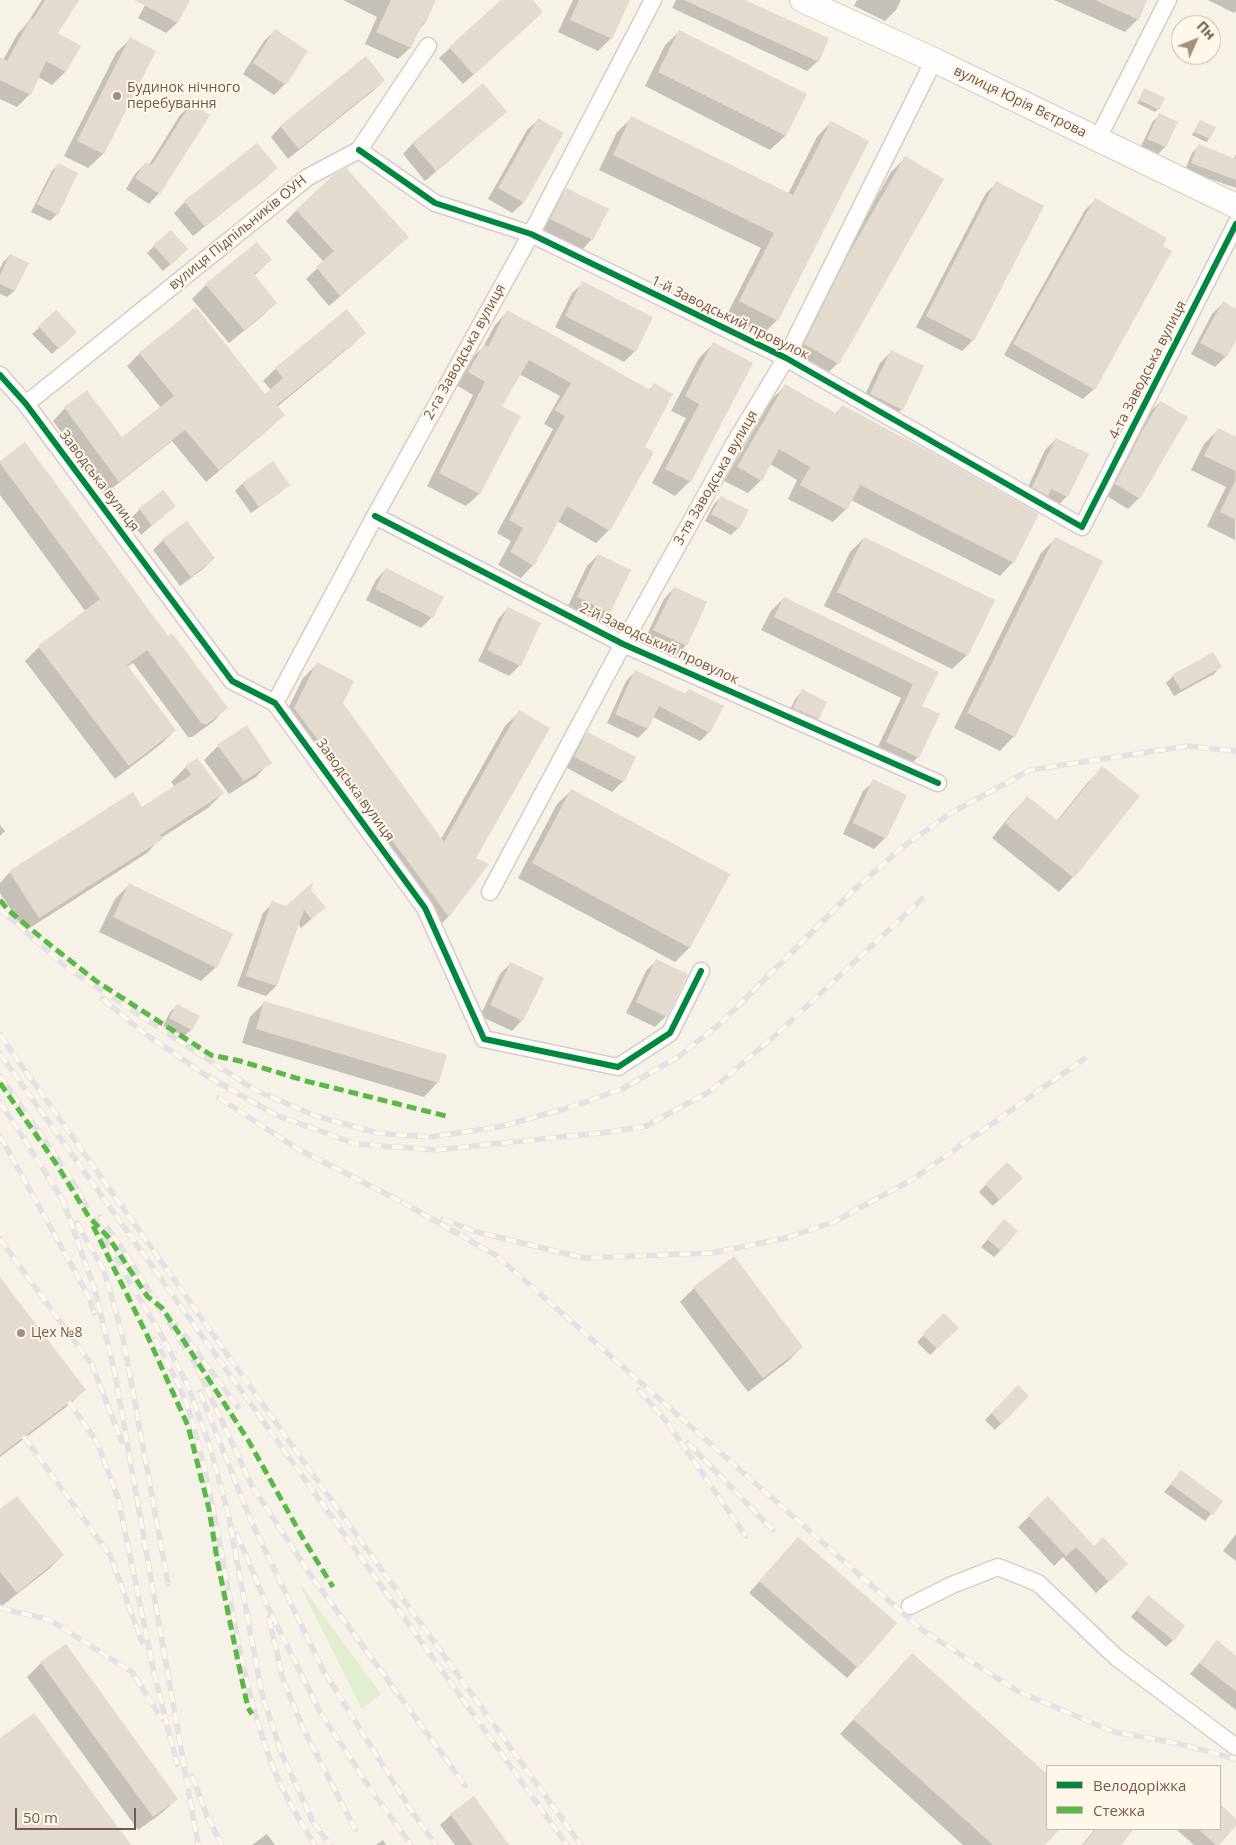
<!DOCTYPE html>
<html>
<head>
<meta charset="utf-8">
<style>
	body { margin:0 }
	#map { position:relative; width:1236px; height:1845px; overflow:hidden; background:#f7f2e8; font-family:"Open Sans",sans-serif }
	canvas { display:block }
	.legend { position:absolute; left:1046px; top:1765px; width:175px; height:65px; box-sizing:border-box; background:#fff7e9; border:1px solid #c8b8a9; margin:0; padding:6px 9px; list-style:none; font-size:15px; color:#755948 }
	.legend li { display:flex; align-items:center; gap:10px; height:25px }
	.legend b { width:25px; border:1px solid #c8b8a9 }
	.north { position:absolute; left:1171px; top:15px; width:50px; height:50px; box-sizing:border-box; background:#fff7e9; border:1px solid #c8b8a9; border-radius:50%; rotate:46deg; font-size:14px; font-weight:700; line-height:20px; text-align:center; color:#755948 }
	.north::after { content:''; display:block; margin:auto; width:18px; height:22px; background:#a28f80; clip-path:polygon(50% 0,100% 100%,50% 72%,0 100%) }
	.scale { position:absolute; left:15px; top:1808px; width:121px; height:22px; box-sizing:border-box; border:2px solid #755948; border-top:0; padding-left:6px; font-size:15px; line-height:18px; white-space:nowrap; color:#755948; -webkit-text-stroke:4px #fff7e9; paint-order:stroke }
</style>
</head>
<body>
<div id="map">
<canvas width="1236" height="1845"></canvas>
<ul class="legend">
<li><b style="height:6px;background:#00873e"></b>Велодоріжка</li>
<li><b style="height:6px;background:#58b947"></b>Стежка</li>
</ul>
<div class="north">Пн</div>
<div class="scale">50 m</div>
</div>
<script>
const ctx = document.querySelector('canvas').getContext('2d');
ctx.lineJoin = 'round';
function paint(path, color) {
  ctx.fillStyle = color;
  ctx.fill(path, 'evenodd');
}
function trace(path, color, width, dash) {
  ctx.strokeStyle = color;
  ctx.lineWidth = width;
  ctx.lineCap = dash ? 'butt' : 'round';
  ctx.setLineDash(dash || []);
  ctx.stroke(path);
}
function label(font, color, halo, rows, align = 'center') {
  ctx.font = font + ' "Open Sans",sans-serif';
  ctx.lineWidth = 4;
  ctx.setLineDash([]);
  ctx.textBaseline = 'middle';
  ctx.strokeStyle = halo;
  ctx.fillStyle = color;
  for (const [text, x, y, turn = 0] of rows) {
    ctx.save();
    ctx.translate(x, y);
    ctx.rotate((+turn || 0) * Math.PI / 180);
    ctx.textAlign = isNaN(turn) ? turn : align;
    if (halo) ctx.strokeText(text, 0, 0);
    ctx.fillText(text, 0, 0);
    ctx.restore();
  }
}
paint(new Path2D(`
	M301,1585L381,1694L362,1709L300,1586Z`), '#e2eed2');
paint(new Path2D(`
	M42,0H78L56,34L79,46L65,72L52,85L38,77L30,94L17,107L0,99V59L3,60L18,33L25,26Z
	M148,0H189L177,23L166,33L138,18Z
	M343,0H435L424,24L418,30L410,48L398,59L365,44L377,17Z
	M503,0H531V23L463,84L439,58Z
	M573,0H628L611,38L598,51L558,32Z
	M676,0H742L818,61L807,71L672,8Z
	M857,0H901L896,10L885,21L854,6Z
	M1054,0H1146L1138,19L1125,32Z
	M1208,0H1236V11L1234,13Z
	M275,31L285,84L274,95L243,74L264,41Z
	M680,31L805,95L785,136L770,150L645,86L665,45Z
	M130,39L154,51L103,154L88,168L64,156L116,53Z
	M384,80L373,91L288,159L271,137L281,126Z
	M1145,90L1158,109L1155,112L1137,103Z
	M191,105L159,193L149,204L126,189L135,174L146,163L149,165L180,115Z
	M1160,115L1176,122L1165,147L1158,154L1141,146L1153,121Z
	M632,118L788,194L817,137L831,122L777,320L763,334L726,316L761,248L599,170L617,132Z
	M538,120L562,134L523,203L512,213L488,199L527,130Z
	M1200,121L1209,139L1206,142L1192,135Z
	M494,122L425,181L403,154L413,143Z
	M1199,146L1234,159L1236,154V188L1185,170L1192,153Z
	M905,158L838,363L824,377L791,359L833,273L891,172Z
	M59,164L57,214L50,221L31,212L52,171Z
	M276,168L265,179L193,236L174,213L185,202Z
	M997,183L1043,207L973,340L962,351L916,327L986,193Z
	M566,190L592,239L582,250L540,230L556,200Z
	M1096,199L1094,389L1083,399L1004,355L1085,210Z
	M297,210L396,248L329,306L306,279L324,262L286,221Z
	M154,246L180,256L163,271L147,253Z
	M10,255L27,264L14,291L7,297L0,294V269L3,262Z
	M270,260L254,276L276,303L261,317L229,343L192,299L206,285Z
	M583,283L635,351L624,362L555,327L572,293Z
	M1223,303L1236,310V337L1226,356L1215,367L1191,354L1212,314Z
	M195,308L264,395L271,390L263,381L276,368L365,333L352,345L277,407L284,415L271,427L206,482L172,441L106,493L53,421L65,408L122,439L161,408L127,366L139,354Z
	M56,312L75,332L52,354L32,334Z
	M507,312L648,391L654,385L644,448L609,530L596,543L557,521L533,565L521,578L498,565L511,541L497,533L553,429L544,424L560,396L519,374L500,407L519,416L479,494L466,506L427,486L473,395L456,385L471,359L483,347L495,325Z
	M713,344L690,481L675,496L652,483L686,418L671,411L699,358Z
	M891,352L902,409L891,420L860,405L880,363Z
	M785,386L835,414L842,407L1037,514L1013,562L1000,576L851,500L846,509L833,522L788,499L797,480L770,464L761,480L748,493L724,481L772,399Z
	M1160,402L1139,498L1128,509L1105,495L1131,445L1149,413Z
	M1218,430L1236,439L1235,540L1207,526L1226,487L1191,470L1204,444Z
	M1056,439L1067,496L1057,507L1023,498L1045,450Z
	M0,462L168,638L226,708L213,722L192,737H188L133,663L127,667L175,730L161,744L115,779L25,661L39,647L86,612L0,495Z
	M273,462L289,485L282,491L251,513L235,491L242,484Z
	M163,492L174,506L141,535L129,520L140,509Z
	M721,497L738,528L731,535L705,521L714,504Z
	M864,538L967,655L952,669L824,606L850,552Z
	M1055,539L1014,736L1000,751L954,728L1041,553Z
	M163,540L214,558L203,569L180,586L153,550Z
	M598,555L609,612L598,623L567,608L587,566Z
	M386,569L432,617L421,628L366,600L376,580Z
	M674,588L686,645L675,656L644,641L664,599Z
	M784,598L937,673L921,707L918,757L905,770L874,755L901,698L761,630L771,611Z
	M508,608L520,665L509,676L478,661L498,619Z
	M318,663L341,703L441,839L505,726L519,712L474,858L487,865L449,916L435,930L281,723L303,678Z
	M1220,667L1214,674L1174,696L1166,683L1173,676Z
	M635,672L684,695L689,690L709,732L700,741L653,717L647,729L638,738L607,723L626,681Z
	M802,691L826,703L818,719L811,726L787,715L796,698Z
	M587,734L623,781L612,792L565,767L577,744Z
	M218,746L270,762L256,777L229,794L204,760Z
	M197,760L223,793L208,808L161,838L147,853L25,931L0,893V883L10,872L142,809L175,787L171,782L186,767Z
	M1103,768L1073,877L1059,892L992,838L1013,812L1027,798L1056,822L1088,782Z
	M874,781L885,838L874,849L843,834L863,791Z
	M572,790L728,874L689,948L675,962L518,878L557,804Z
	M0,825L5,831L0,836Z
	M129,885L216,967L201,981L99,932L115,899Z
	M309,890L324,908L301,928L298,924L276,986L266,996L237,986L263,913L273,903L286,907Z
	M657,960L666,1016L655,1027L626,1013L646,971Z
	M511,963L522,1020L512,1031L480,1016L500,974Z
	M264,1003L438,1082L424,1097L242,1043L250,1017Z
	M177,1006L191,1030L184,1036L163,1026L170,1012Z
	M1007,1164L1021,1178L993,1206L979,1192Z
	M998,1228L1001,1250L994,1257L981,1247Z
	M0,1279L84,1390L70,1404L0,1457Z
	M694,1288L802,1347L787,1362L748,1392L680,1302Z
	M944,1315L957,1328L930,1355L917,1342Z
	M1018,1386L1028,1396L995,1430L985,1420Z
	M1181,1472L1221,1502L1205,1521L1164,1492Z
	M1048,1498L1115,1575L1096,1593L1063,1557L1054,1566L1018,1527Z
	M0,1511L63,1555L49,1569L2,1606L0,1604Z
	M1236,1534V1561L1223,1551Z
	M798,1538L857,1667L847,1678L749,1593Z
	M1142,1604L1173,1640L1166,1647L1131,1617Z
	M1217,1642L1236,1657V1710L1190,1674Z
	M912,1655L1047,1776V1829H1058L1044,1845H963L840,1734Z
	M41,1663L177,1799L162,1813L138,1830L27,1677Z
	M1220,1806L1236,1821V1825L1217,1845H1194L1176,1829H1220Z
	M451,1815L508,1845H455L440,1825Z
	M1095,1829H1133L1120,1845H1082Z
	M267,1834L275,1845H252Z
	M383,1840L386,1845H376Z`), '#0003');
paint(new Path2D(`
	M45,0H79L58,33L81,46L66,72L46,61L31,95L0,80V57L7,61L31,18L33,19Z
	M134,0H190L178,23Z
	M391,0H436L425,24L423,23L411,48L376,32Z
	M501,0H533L543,12L474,75L449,47Z
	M579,0H630L612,39L570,20Z
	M684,0H745L829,38L819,62Z
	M1095,0H1147L1139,20Z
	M275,29L308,51L286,85L253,63Z
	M679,30L807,94L786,136L658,72Z
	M130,37L156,51L104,154L77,141Z
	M366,56L385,80L299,149L280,126Z
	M483,83L507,112L436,171L412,143Z
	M1144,88L1165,98L1159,110L1139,100Z
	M191,103L210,115L160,194L135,178L146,162L152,165Z
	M1159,113L1178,122L1166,147L1147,139Z
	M631,116L793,195L831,121L869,141L778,321L739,301L774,233L613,155Z
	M538,118L564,133L524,203L498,188Z
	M1200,120L1216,127L1210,139L1194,132Z
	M257,143L278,168L205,227L184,201Z
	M1198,144L1236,159V180L1191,163Z
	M905,156L944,179L839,364L804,344L847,257Z
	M58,163L78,173L58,215L37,204Z
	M346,168L409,237L340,296L316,267L334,251L296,210L333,175Z
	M996,181L1044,206L974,341L926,316Z
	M566,188L609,209L593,240L550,219Z
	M1095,198L1167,238L1163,246L1172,251L1095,390L1013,344Z
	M171,230L188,249L171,265L153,245Z
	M257,242L272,260L254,274L277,303L244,330L205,284Z
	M10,254L29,263L15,291L0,284V275Z
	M582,281L653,317L636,352L565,316Z
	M1223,301L1236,309V340L1227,357L1200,343Z
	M196,307L265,394L283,378L275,368L347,309L366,333L277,405L285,415L219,470L185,430L119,482L64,407L87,390L122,437L174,396L139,353Z
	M56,310L77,332L59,349L38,326Z
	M507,310L555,336L650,390L654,383L673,394L645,447L654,452L610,531L567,506L534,566L510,552L523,528L509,520L565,416L555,410L571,383L529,360L502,406L521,416L480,494L439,473L485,382L468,372L484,344L488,347Z
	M713,342L753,363L691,482L665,469L699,404L685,396Z
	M891,350L924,366L903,410L870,394Z
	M785,384L837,414L842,405L934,454L1039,514L1014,563L860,485L847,510L800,485L810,467L779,449L762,481L737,467Z
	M1160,401L1188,417L1140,499L1115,484L1141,433Z
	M1218,428L1236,437V471L1204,456Z
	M1056,438L1089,454L1068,497L1051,489L1048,496L1032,487Z
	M25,442L168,636L172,633L228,708L207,724H202L147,650L127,665L176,730L129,766L38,646L100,599L0,463V461Z
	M273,461L290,485L259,507L242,483Z
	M1236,479V520L1220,512Z
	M163,490L176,506L152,526L139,508Z
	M721,496L749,510L739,529L711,514Z
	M187,521L215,558L191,577L162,539Z
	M864,537L995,600L968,656L837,592Z
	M1055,537L1103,561L1015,737L967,713Z
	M598,554L631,570L610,613L577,597Z
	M386,568L444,597L433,618L375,589Z
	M674,587L707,602L687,646L653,630Z
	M784,597L939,672L922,706L940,714L919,758L886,742L913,684L774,617Z
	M508,607L541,623L521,666L487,650Z
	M1213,652L1222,667L1181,690L1172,675Z
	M317,662L354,681L343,703L444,842L519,710L550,728L476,858L489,864L449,917L294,708Z
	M635,670L686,694L689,689L724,706L710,733L659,706L648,729L615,714Z
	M802,689L827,702L819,719L793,708Z
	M247,725L272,763L244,781L217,745Z
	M587,732L636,757L624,782L574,757Z
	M197,758L224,793L160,835L163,839L39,918L9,871L133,792L142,807L191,775L185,766Z
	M1102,766L1140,796L1074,878L1005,823L1027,796L1058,821Z
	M873,779L907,795L886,839L853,823Z
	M571,789L730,874L690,948L532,863Z
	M313,882L311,890L326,908L311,919L304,910L277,986L246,976L272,901L286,906Z
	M129,883L233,934L217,968L113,917Z
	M656,959L688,974L667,1017L636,1002Z
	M511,962L544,978L523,1021L490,1005Z
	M264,1001L447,1055L439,1083L256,1029Z
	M177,1004L200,1016L192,1030L169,1018Z
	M1007,1162L1023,1178L1000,1200L985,1184Z
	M1004,1219L1018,1231L1001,1251L987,1239Z
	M734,1256L803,1347L763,1378L693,1287Z
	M0,1277L86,1390L0,1455Z
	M944,1313L959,1328L937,1349L922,1334Z
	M1018,1385L1029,1396L1002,1424L991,1413Z
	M1181,1470L1223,1501L1213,1515L1170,1484Z
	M17,1496L64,1555L17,1593L0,1572V1509Z
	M1048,1496L1094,1546L1103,1537L1128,1564L1109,1582L1076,1547L1066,1556L1028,1515Z
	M798,1537L897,1623L858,1668L759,1581Z
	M1148,1595L1185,1626L1174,1641L1136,1610Z
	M1217,1640L1236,1656V1691L1199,1663Z
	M66,1644L178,1799L153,1817L40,1662Z
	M912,1653L1047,1774V1829H1060L1045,1845H993L853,1719Z
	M34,1713L131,1845H0V1738Z
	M474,1796L509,1845H473L450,1814Z
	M1220,1804L1236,1819V1826L1219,1845H1216L1198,1829H1220Z
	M1096,1829H1134L1121,1845H1083Z`), '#e3dad0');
const street = new Path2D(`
	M1097,140L1168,0
	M359,150L435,203L531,234L786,358L1082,527L1236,224
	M0,375L26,404L232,681L275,703L425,908L484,1039L618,1067L670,1033L701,971
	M26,404L308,177L359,150L428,46
	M375,516L623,644L938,783
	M275,703L375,516L531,234L653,0
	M490,892L623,644L734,444L786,358L934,60
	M910,1606L952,1585L998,1567L1038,1583L1117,1658L1236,1747`);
const secondary = new Path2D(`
	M802,0L934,60L1236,206`);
trace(street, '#d6cec6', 19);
trace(secondary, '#d6cec4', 26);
trace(street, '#fefdfc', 16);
trace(secondary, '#fefdfc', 24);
const rail = new Path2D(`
	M0,909L67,968L255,1090L316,1116L377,1133L430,1137L499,1127L571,1107L622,1089L678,1057L722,1022L858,886L904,846L951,813L1030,770L1187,746L1236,751
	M103,999L140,1030L207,1076L276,1115L356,1144L436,1150L609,1132L646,1126L709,1092L778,1033L922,899
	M0,1035L306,1465L581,1845
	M0,1054L567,1845
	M0,1076L69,1175
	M219,1098L296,1148L408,1205
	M0,1102L65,1203
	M0,1136L89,1297L94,1313
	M66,1170L126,1276L162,1336L188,1386L210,1447L228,1513L262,1694L281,1752L312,1820L330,1845
	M62,1198L95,1290L115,1374L198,1845
	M402,1202L497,1256L921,1629L1017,1691L1114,1732L1176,1743L1236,1759
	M100,1217L130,1260
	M443,1219L473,1231L584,1258L711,1253L782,1239L834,1222L913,1179L1084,1059
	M77,1223L104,1271L123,1337L168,1584
	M0,1239L92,1365L122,1442
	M127,1256L197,1367L252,1486L312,1577L465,1785
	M177,1325L238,1407
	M155,1339C166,1361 182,1388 189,1411C224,1523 229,1643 268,1754C278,1783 298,1819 315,1845
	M639,1390L666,1421L746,1536
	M200,1392L251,1521L323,1670L411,1810L436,1845
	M69,1402L97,1442L118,1498L155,1677L177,1764
	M24,1437L110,1555L142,1642
	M688,1443L773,1530
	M237,1534L265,1601L320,1712L372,1791L411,1845
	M0,1608L50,1620L132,1672L162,1719
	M269,1618L283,1680L304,1730L355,1829
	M192,1776L207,1816L222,1845`);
trace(rail, '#e4e1e4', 5.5);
trace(rail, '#fff7e9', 4, [11]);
trace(new Path2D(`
	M0,900L8,910L49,944L96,981L211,1055L240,1061L306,1081L450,1117
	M0,1083L57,1165L89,1217L109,1238L147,1296L162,1308L180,1335L248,1440L304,1540L333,1587
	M93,1226L147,1335L188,1426L209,1509L217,1559L240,1671L248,1708L252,1714`), '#58b947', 5, [10, 5]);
trace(new Path2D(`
	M359,150L435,203L531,234L786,358L1082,527L1236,224
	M0,375L26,404L232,681L275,703L425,908L484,1039L618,1067L670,1033L701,971
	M375,516L623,644L938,783`), '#00873e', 6);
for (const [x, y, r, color] of [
	[117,96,5,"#a28f80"],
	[21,1333,5,"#a28f80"]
]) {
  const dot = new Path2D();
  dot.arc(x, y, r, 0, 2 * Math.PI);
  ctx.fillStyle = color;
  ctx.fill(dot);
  trace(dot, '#fff7e9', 2);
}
label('14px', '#755948', '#fff7e9', [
	["Будинок нічного",127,88],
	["перебування",127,104],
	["Цех №8",31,1333]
], 'left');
label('14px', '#755948', '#fff7e9', [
	["вулиця Юрія Вєтрова",1020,102,26],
	["вулиця Підпільників ОУН",238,233,-39],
	["1-й Заводський провулок",730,318,26],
	["2-га Заводська вулиця",465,352,-61],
	["4-та Заводська вулиця",1148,370,-63],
	["3-тя Заводська вулиця",716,478,-60],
	["Заводська вулиця",99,481,53],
	["2-й Заводський провулок",659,644,25],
	["Заводська вулиця",355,790,54]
]);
</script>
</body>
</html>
